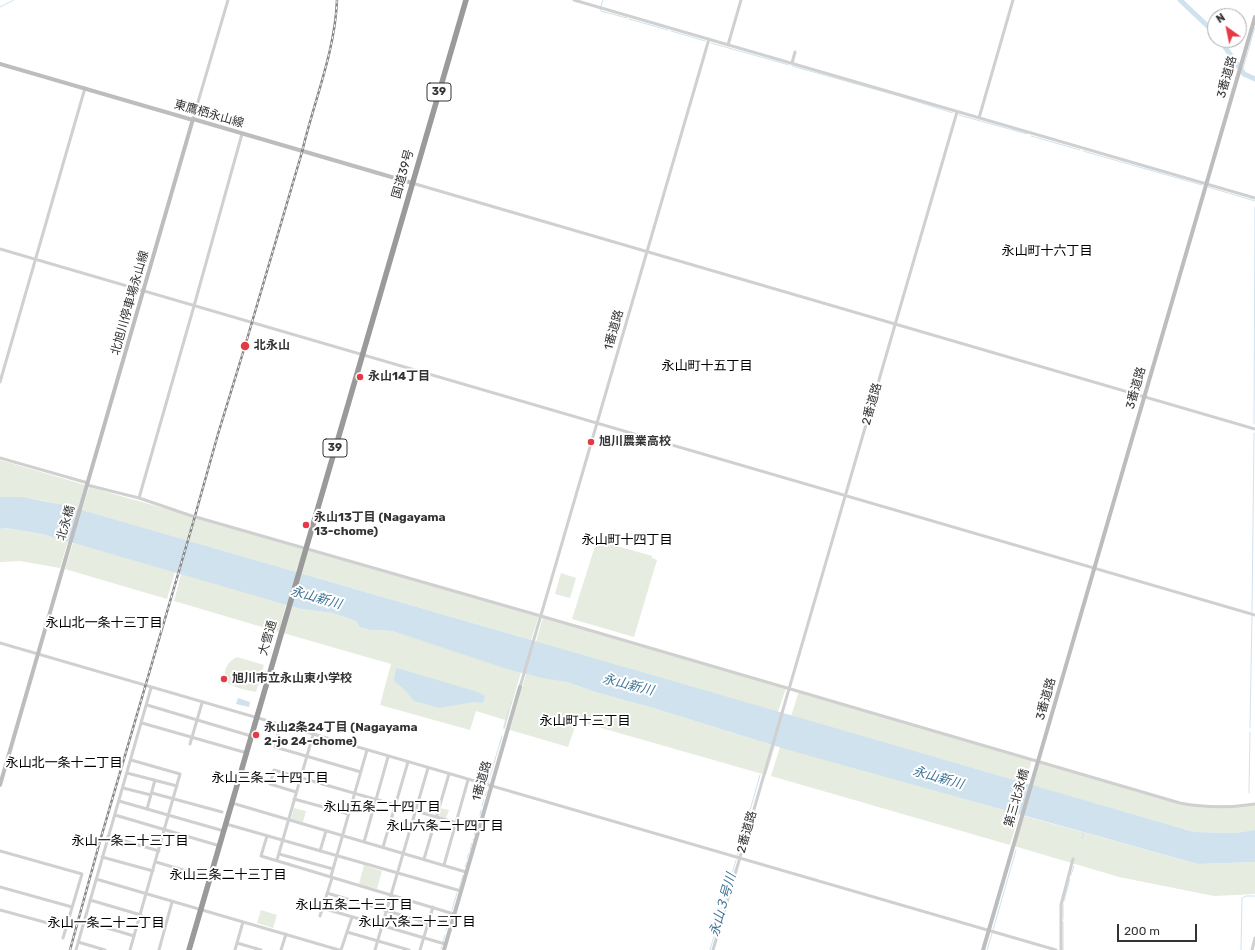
<!DOCTYPE html>
<html>
<head>
<meta charset="utf-8">
<style>
	body { margin:0 }
	#map { position:relative; width:1255px; height:950px; overflow:hidden; background:#fff; font-family:Rubik,sans-serif }
	canvas { display:block }
	.north { position:absolute; left:1207px; top:8px; width:40px; height:40px; box-sizing:border-box; background:#fff; border:1px solid #adadad; border-radius:50%; rotate:327deg; font-size:11px; font-weight:700; line-height:16px; text-align:center; color:#333 }
	.north::after { content:''; display:block; margin:auto; width:14px; height:18px; background:#e63946; clip-path:polygon(50% 0,100% 100%,50% 72%,0 100%) }
	.scale { position:absolute; left:1117px; top:924px; width:80px; height:18px; box-sizing:border-box; border:2px solid #333; border-top:0; padding-left:5px; font-size:12px; line-height:14px; white-space:nowrap; color:#333; -webkit-text-stroke:3px #fff; paint-order:stroke }
</style>
</head>
<body>
<div id="map">
<canvas width="1255" height="950"></canvas>
<div class="north">N</div>
<div class="scale">200 m</div>
</div>
<script>
const ctx = document.querySelector('canvas').getContext('2d');
ctx.lineJoin = 'round';
function paint(path, color) {
  ctx.fillStyle = color;
  ctx.fill(path, 'evenodd');
}
function trace(path, color, width, dash) {
  ctx.strokeStyle = color;
  ctx.lineWidth = width;
  ctx.lineCap = dash ? 'butt' : 'round';
  ctx.setLineDash(dash || []);
  ctx.stroke(path);
}
function label(font, color, halo, rows, align = 'center') {
  ctx.font = font + ' Rubik,"Noto Sans JP",sans-serif';
  ctx.lineWidth = 4;
  ctx.setLineDash([]);
  ctx.textBaseline = 'middle';
  ctx.strokeStyle = halo;
  ctx.fillStyle = color;
  for (const [text, x, y, turn = 0] of rows) {
    ctx.save();
    ctx.translate(x, y);
    ctx.rotate((+turn || 0) * Math.PI / 180);
    ctx.textAlign = isNaN(turn) ? turn : align;
    if (halo) ctx.strokeText(text, 0, 0);
    ctx.fillText(text, 0, 0);
    ctx.restore();
  }
}
paint(new Path2D(`
	M0,460L85,485L78,509C52,501 26,497 0,497Z
	M89,487L304,548L296,572L82,510Z
	M6,528L42,534L68,541L60,568L20,561L0,562V529Z
	M603,542L652,556V558L657,560L634,637L572,619L595,546Z
	M73,543L175,572L167,599L65,569Z
	M308,549L539,615L531,640L300,573Z
	M561,573L576,578L570,598L555,594Z
	M181,574L286,604L279,632L174,601Z
	M292,606L301,609L332,613L356,621L371,630L392,631L521,672L505,728H503L505,720L476,711L470,730L380,705L391,664L283,633Z
	M543,617L786,688L778,712L536,642Z
	M237,657L264,665L256,692C248,690 239,689 231,685C223,681 223,669 229,663C231,660 234,659 237,657Z
	M526,674L567,682L595,692L653,708L775,746L766,775L577,721L568,747L510,730Z
	M799,691L1032,760L1025,783L791,716Z
	M780,747L1019,814L1010,845L771,776Z
	M1040,762L1180,803L1211,808L1255,804V830L1234,833L1194,832L1033,786Z
	M294,808L306,811L303,822L291,819Z
	M440,808L449,810L446,818L439,816L438,814Z
	M1024,816L1198,864L1255,862V894L1214,896L1119,877L1014,846Z
	M364,865L382,871L377,889L359,884Z
	M261,910L277,915L273,928L257,923Z`), '#e6ecdf');
paint(new Path2D(`
	M0,497H21L65,505L1194,832L1234,833L1255,830V862L1198,864L785,749L653,708L595,692L567,682L542,678L507,669L392,631L371,630L360,627L356,621L332,613L301,609L42,534L6,528L0,529Z
	M397,668L478,692L485,696L483,703L473,702L440,708L414,701L404,689L395,682L394,679L396,669Z
	M238,698L250,702L249,707L236,704Z`), '#cfe2ee');
trace(new Path2D(`
	M601,6L603,0
	M0,7L14,0
	M600,9L601,11L627,18
	M629,19L668,30
	M671,31L705,41
	M711,43L789,65
	M792,66L899,96L953,113
	M1242,72L1255,27
	M959,115L1027,134
	M1031,136L1080,150
	M1083,151L1202,185
	M1208,187L1255,201
	M1254,424L1255,207
	M1252,612L1254,433
	M511,704V702
	M1250,728L1252,616
	M504,729L509,709
	M488,783L502,736
	M1249,793L1250,732
	M485,796L487,791
	M482,806L484,799
	M480,815L481,810
	M477,825L479,818
	M474,835L475,832
	M1082,838L1084,831
	M473,840V839
	M470,850L472,843
	M737,856L760,775
	M467,859L469,853
	M465,867L467,862
	M1071,875L1074,866
	M459,889L463,875
	M1064,901L1070,879
	M1063,904V919
	M452,910L457,893
	M449,921L451,916
	M1063,922V950
	M446,930L448,925
	M993,930L1016,850
	M443,942L445,935
	M441,949L442,946
	M710,950L736,860
	M987,950L992,933
	M1241,950L1242,898L1246,896H1255`), '#cfe2ee', 1);
trace(new Path2D(`
	M1180,0L1215,33
	M1220,40L1244,74L1255,79`), '#cfe2ee', 5);
trace(new Path2D(`
	M574,0L1255,198
	M728,45L741,0
	M792,63L795,52
	M979,118L1013,0
	M193,119L228,0
	M412,183L1255,429
	M0,249L1255,615
	M0,382L85,88
	M0,458L88,483
	M87,485L139,498L189,515L541,616L1180,803C1206,808 1229,808 1255,804
	M139,498L194,306L242,134
	M0,643L1056,950
	M520,687L709,39
	M147,705L251,736
	M142,723L247,753
	M280,725L275,747L361,772
	M190,744L202,703
	M127,773L177,786
	M123,788L151,795
	M296,792L270,784L274,770L478,829
	M152,793L222,812
	M294,799L349,814
	M119,801L224,831
	M232,803L466,872
	M147,809L155,780
	M115,815L220,846
	M226,824L461,891
	M108,836L159,851
	M267,836L261,856L454,914
	M364,842L388,757
	M383,847L408,762
	M0,851L82,874L63,938
	M320,851L326,831
	M279,854L333,869
	M102,857L153,871
	M424,859L449,774
	M277,860L313,735
	M156,862L210,878
	M444,865L468,780
	M331,876L367,750
	M96,879L339,950
	M0,887L72,907
	M327,893L428,923
	M90,900L141,915
	M322,908L445,944
	M0,910L66,928
	M320,916L332,878
	M84,921L134,936
	M347,932L409,950
	M78,942L105,950
	M237,943L261,950
	M76,950L151,688
	M130,950L180,774L131,760
	M159,950L172,902
	M235,950L243,922
	M281,950L286,934
	M341,950L352,917
	M375,950L428,768
	M420,950L433,907
	M713,950L957,112
	M1061,950V905L1073,859
	M1252,950L1255,938`), '#d0d0d0', 3);
trace(new Path2D(`
	M0,64L193,120
	M0,785L193,119L412,183
	M444,950L520,687
	M983,950L1255,17`), '#bdbdbd', 4);
trace(new Path2D(`
	M189,950L466,0`), '#9a9a9a', 5.5);
const rail = new Path2D(`
	M70,950L100,841L193,523L218,434L245,346L302,152C314,101 335,52 337,0`);
trace(rail, '#888', 2.5);
trace(rail, '#fff', 1, [3]);
for (const [x, y, r, color] of [
	[245,346,5,"#e63946"],
	[360,377,4,"#e63946"],
	[591,442,4,"#e63946"],
	[306,525,4,"#e63946"],
	[224,679,4,"#e63946"],
	[256,735,4,"#e63946"]
]) {
  const dot = new Path2D();
  dot.arc(x, y, r, 0, 2 * Math.PI);
  ctx.fillStyle = color;
  ctx.fill(dot);
  trace(dot, '#fff', 1.5);
}
for (const [x, y, w] of [
	[439,92,24],
	[335,448,24]
]) {
  const box = new Path2D();
  box.roundRect(x - w / 2, y - 9, w, 18, 3);
  ctx.fillStyle = '#fff';
  ctx.fill(box);
  trace(box, '#333', 1);
}
label('bold 11px', '#333', null, [
	["39",439,92],
	["39",335,448]
]);
label('12px', '#333', '#fff', [
	["3番道路",1227,77,-74],
	["東鷹栖永山線",209,114,16],
	["国道39号",403,174,-74],
	["北旭川停車場永山線",130,303,-74],
	["1番道路",614,330,-74],
	["3番道路",1136,388,-74],
	["2番道路",872,404,-74],
	["北永橋",66,523,-74],
	["大雪通",268,638,-74],
	["3番道路",1046,699,-74],
	["1番道路",482,781,-74],
	["第三北永橋",1017,798,-74],
	["2番道路",747,832,-74]
]);
label('bold 12px', '#333', '#fff', [
	["北永山",254,346],
	["永山14丁目",368,377],
	["旭川農業高校",599,442],
	["永山13丁目 (Nagayama",314,518],
	["13-chome)",314,532],
	["旭川市立永山東小学校",232,679],
	["永山2条24丁目 (Nagayama",264,728],
	["2-jo 24-chome)",264,742]
], 'left');
label('13px', '#000', '#fff', [
	["永山町十六丁目",1047,251],
	["永山町十五丁目",707,366],
	["永山町十四丁目",627,540],
	["永山北一条十三丁目",104,623],
	["永山町十三丁目",585,721],
	["永山北一条十二丁目",64,763],
	["永山三条二十四丁目",270,778],
	["永山五条二十四丁目",382,807],
	["永山六条二十四丁目",445,826],
	["永山一条二十三丁目",130,841],
	["永山三条二十三丁目",228,875],
	["永山五条二十三丁目",354,905],
	["永山六条二十三丁目",417,922],
	["永山一条二十二丁目",106,923]
]);
label('italic 13px', '#3f7597', '#fff', [
	["永山新川",316,598,16],
	["永山新川",628,685,14],
	["永山新川",938,778,16],
	["永山３号川",723,905,-74]
]);
</script>
</body>
</html>
